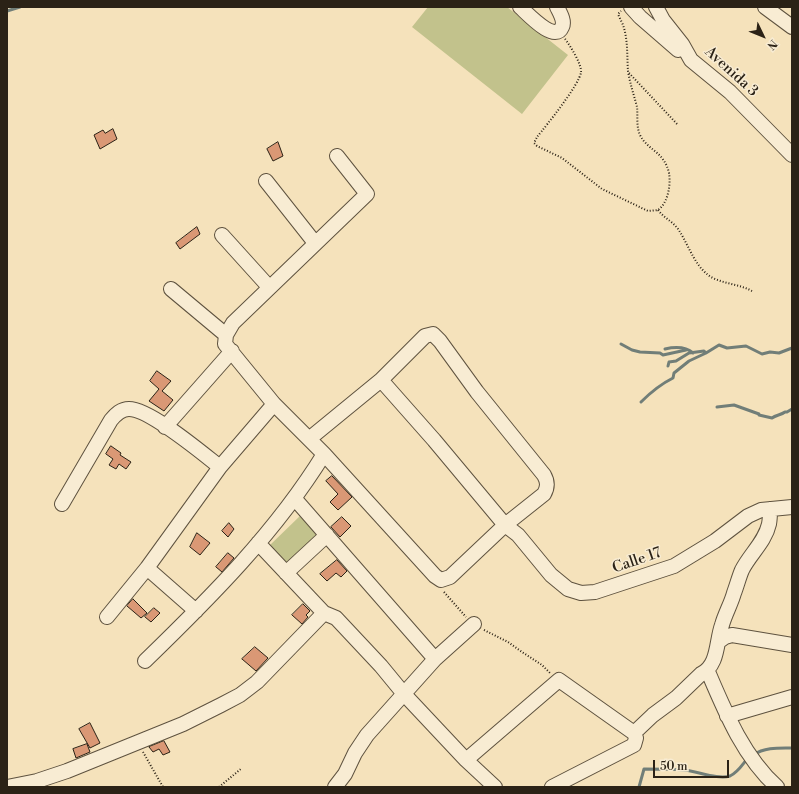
<!DOCTYPE html>
<html>
<head>
<meta charset="utf-8">
<style>
	body { margin:0 }
	#map { position:relative; width:799px; height:794px; overflow:hidden; background:#f5e2bb; font-family:"Libre Bodoni",serif }
	canvas { display:block }
	.frame { position:absolute; inset:0; border:8px solid #2b2216; pointer-events:none }
	.north { position:absolute; left:743px; top:16px; width:40px; height:40px; -webkit-text-stroke:3px #f8ecd3; paint-order:stroke; rotate:133deg; font-size:11px; font-weight:700; line-height:16px; text-align:center; color:#2b2216 }
	.north::after { content:''; display:block; margin:auto; width:14px; height:18px; background:#2b2216; clip-path:polygon(50% 0,100% 100%,50% 72%,0 100%) }
	.scale { position:absolute; left:653px; top:760px; width:76px; height:18px; box-sizing:border-box; border:2px solid #2b2216; border-top:0; padding-left:5px; font-size:12px; line-height:14px; white-space:nowrap; color:#2b2216; -webkit-text-stroke:3px #f8ecd3; paint-order:stroke }
</style>
</head>
<body>
<div id="map">
<canvas width="799" height="794"></canvas>
<div class="frame"></div>
<div class="north">N</div>
<div class="scale">50 m</div>
</div>
<script>
const ctx = document.querySelector('canvas').getContext('2d');
ctx.lineJoin = 'round';
function paint(path, color) {
  ctx.fillStyle = color;
  ctx.fill(path, 'evenodd');
}
function trace(path, color, width, dash) {
  ctx.strokeStyle = color;
  ctx.lineWidth = width;
  ctx.lineCap = dash ? 'butt' : 'round';
  ctx.setLineDash(dash || []);
  ctx.stroke(path);
}
function label(font, color, halo, rows, align = 'center') {
  ctx.font = font + ' "Libre Bodoni",serif';
  ctx.lineWidth = 3;
  ctx.setLineDash([]);
  ctx.textBaseline = 'middle';
  ctx.strokeStyle = halo;
  ctx.fillStyle = color;
  for (const [text, x, y, turn = 0] of rows) {
    ctx.save();
    ctx.translate(x, y);
    ctx.rotate((+turn || 0) * Math.PI / 180);
    ctx.textAlign = isNaN(turn) ? turn : align;
    if (halo) ctx.strokeText(text, 0, 0);
    ctx.fillText(text, 0, 0);
    ctx.restore();
  }
}
paint(new Path2D(`
	M428,7H507L568,55L522,114L412,27Z
	M302,514L322,535L289,566L269,546Z`), '#c2c28c');
trace(new Path2D(`
	M7,11L20,7
	M621,344L632,350L640,352L660,353L663,355L686,350
	M665,349C674,347 685,346 693,353
	M668,366L669,362L676,361L689,353L704,351L706,353L719,345L727,348L746,346L762,354L770,352L779,353L792,348
	M641,402C651,392 661,384 673,378L674,373L689,361L706,353
	M717,407L734,405L759,414V415L772,418C776,415 781,415 785,412H787L792,409
	M753,755C765,747 779,748 792,748
	M639,787L644,769C657,769 670,769 684,770C697,771 718,780 730,776C738,772 742,765 747,759`), '#717e78', 3);
const building = new Path2D(`
	M113,129L117,139L100,149L94,135L103,130L105,133Z
	M278,142L283,156L273,161L267,149Z
	M197,227L200,234L180,249L176,243Z
	M157,371L171,381L162,391L173,400L164,411L149,401L159,389L150,381Z
	M111,446L121,453L120,455L131,462L126,469L119,464L116,469L109,465L113,459L106,454Z
	M332,476L352,497L338,510L330,502L338,494L326,481Z
	M342,517L351,526L340,537L331,527Z
	M229,523L234,529L228,537L222,531Z
	M197,533L210,543L200,555L190,547Z
	M228,553L234,558L222,572L216,567Z
	M337,560L347,571L341,577L336,573L327,581L320,574Z
	M133,599L147,613L141,618L127,606Z
	M303,604L310,611L306,615L308,617L302,624L292,615Z
	M154,608L160,613L151,622L145,617Z
	M255,647L268,658L256,671L242,659Z
	M90,723L100,743L90,748L79,729Z
	M164,741L170,752L163,755L159,749L153,752L149,747Z
	M87,744L90,752L76,758L73,749Z`);
paint(building, '#da9875');
trace(building, '#2b2216', 1);
const minor = new Path2D(`
	M520,7C527,13 555,44 562,27C565,21 560,13 557,7
	M631,7L640,17L678,50
	M656,7L663,20L682,44L691,60L730,92L792,155
	M765,7L792,27
	M266,181L315,243
	M222,235L269,287
	M171,289L226,335
	M381,380L434,440L505,525L518,535L551,575L568,589L581,593L595,592L674,566L715,541L748,516L761,510L792,507
	M165,427L232,351
	M309,439L381,380L425,336L433,334L440,341L477,392L544,475C548,482 548,487 544,494L505,525L450,577L441,580L435,576L324,454L274,404L225,344L226,335L233,323L367,194L337,156
	M295,499L435,659
	M62,504L111,420C116,414 121,409 129,409C150,409 202,453 220,467
	M258,543L324,613L336,618L381,666L404,694L466,760L495,787
	M147,568L196,611
	M286,573L327,535
	M107,617L147,568L220,467L274,404
	M718,642L725,637L732,635L792,645
	M145,661C210,598 276,532 324,454
	M705,672L709,674C726,714 744,757 777,787
	M727,716L792,697
	M634,733L653,715L676,698L701,674C719,665 716,641 722,625C725,614 731,604 734,593C737,585 739,577 742,570C750,554 765,542 769,524C770,519 770,514 770,509
	M466,760L559,680L634,733L636,738L634,745L552,787
	M7,787L37,781L67,771L183,724L221,705L240,695L257,682L324,613
	M335,787L345,774L355,753L367,735L435,659L474,624`);
trace(minor, '#5e523f', 16);
trace(new Path2D(`
	M565,39C570,45 582,65 581,72C580,84 546,126 537,137L534,143L537,146L562,158L602,189L648,211L658,210C668,203 671,185 669,173C664,151 648,151 640,135C636,126 638,116 637,107C634,95 630,84 628,71C627,58 628,42 624,28C623,24 620,19 618,14L621,11
	M629,73L678,125
	M658,210C664,218 672,221 678,229C689,245 694,266 711,277C724,284 739,284 752,291
	M444,592L466,617
	M484,630L508,642L522,652L542,665L550,673
	M143,752L163,787
	M219,787L242,768`), '#2b2216', 2, [1, 2]);
trace(minor, '#f8ecd3', 14);
label('15px', '#2b2216', '#f8ecd3', [
	["Avenida 3",731,72,42],
	["Calle 17",637,561,-19]
]);
</script>
</body>
</html>
